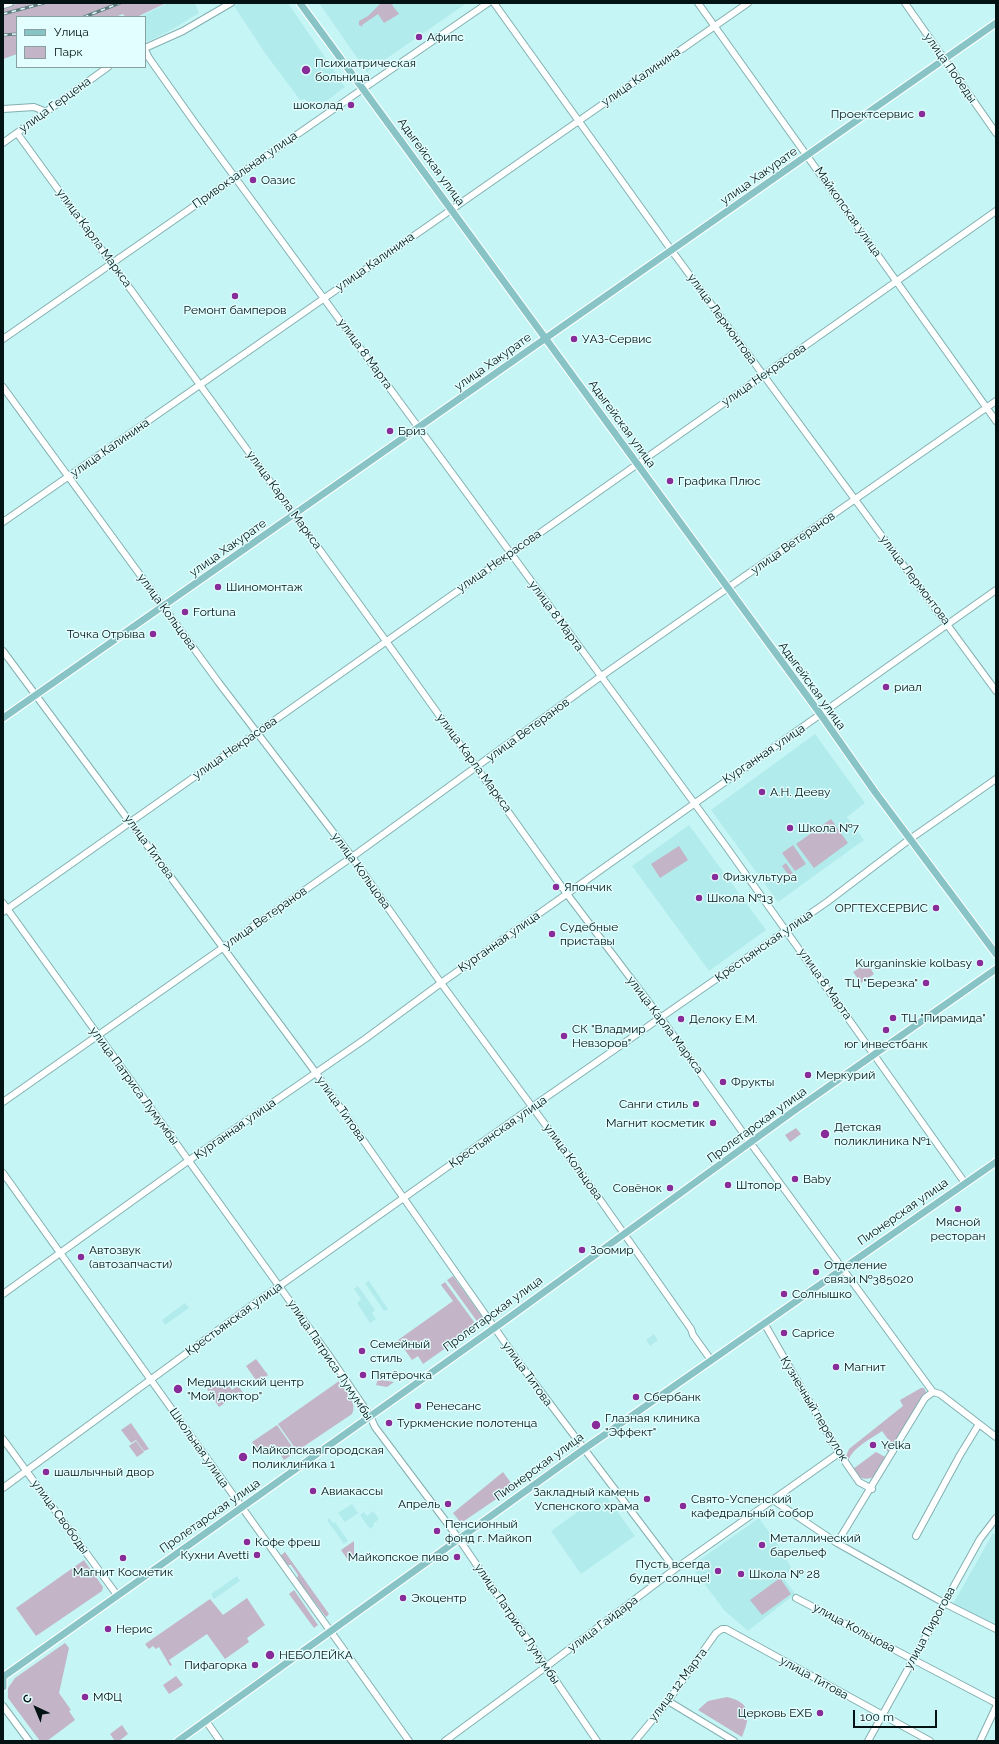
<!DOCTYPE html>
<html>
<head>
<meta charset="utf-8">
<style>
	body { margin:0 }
	#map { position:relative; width:999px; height:1744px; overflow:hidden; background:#c6f5f5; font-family:Raleway,sans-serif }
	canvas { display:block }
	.frame { position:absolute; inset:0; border:4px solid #031314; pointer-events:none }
	.legend { position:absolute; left:16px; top:16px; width:130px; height:52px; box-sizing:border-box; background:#e2fefe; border:1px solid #89a0a0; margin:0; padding:5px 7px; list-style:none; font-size:12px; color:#031314 }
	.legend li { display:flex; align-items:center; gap:8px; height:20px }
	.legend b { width:20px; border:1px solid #89a0a0 }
	.north { position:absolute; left:16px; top:1688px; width:40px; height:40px; -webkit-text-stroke:3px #e2fefe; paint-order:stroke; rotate:316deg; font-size:11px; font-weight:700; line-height:16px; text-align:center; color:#031314 }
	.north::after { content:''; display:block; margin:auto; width:14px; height:18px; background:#031314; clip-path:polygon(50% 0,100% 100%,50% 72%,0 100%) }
	.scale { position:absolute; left:853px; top:1710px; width:84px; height:18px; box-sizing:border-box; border:2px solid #031314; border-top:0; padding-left:5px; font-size:12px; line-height:14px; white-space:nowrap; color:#031314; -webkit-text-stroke:3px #e2fefe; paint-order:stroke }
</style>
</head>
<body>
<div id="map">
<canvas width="999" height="1744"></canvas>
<div class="frame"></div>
<ul class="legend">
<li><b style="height:5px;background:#88c4c6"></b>Улица</li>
<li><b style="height:11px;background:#c4b4c7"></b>Парк</li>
</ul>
<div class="north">С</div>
<div class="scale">100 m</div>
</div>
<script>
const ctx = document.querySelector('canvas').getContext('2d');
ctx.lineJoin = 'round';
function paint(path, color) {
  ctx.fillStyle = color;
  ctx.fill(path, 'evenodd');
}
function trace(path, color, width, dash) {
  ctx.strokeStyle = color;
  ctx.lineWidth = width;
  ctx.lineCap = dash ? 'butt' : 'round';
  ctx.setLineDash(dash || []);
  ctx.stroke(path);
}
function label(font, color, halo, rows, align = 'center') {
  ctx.font = font + ' Raleway,sans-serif';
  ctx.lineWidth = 3;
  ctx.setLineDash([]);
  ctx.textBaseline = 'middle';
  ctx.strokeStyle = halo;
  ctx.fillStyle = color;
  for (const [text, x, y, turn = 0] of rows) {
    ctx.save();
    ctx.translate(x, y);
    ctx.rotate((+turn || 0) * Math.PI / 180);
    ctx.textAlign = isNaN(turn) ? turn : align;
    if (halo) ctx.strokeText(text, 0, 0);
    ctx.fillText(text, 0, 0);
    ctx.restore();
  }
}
paint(new Path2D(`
	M168,3H195L199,13L171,30L147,42L145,38V17H140Z
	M239,3H288L345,87L313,111L305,99L300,100L265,53L234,6Z
	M319,3H467L367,72Z
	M815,734L865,803L847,817L864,840L778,902L711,810Z
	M689,825L766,930L709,971L632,866Z
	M369,1281L388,1309L384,1311L365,1283Z
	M358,1286L375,1310L372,1313L376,1319L370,1323L357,1303L361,1299L354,1289Z
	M185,1303L189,1308L165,1325L162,1320Z
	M654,1334L658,1340L650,1346L646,1340Z
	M604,1493L635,1536L581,1574L551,1531Z
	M352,1504L358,1513L345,1522L338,1513Z
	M373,1511L379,1519L373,1524L374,1526L370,1529L360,1515L364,1512L367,1516Z
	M329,1518L333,1523L335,1522L348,1541L344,1544L327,1520Z
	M759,1518L781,1549L792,1569L783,1577L795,1594L748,1631L724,1610L691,1566Z
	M993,1533L996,1535V1625L953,1604Z
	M237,1576L240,1581L214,1599L211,1594Z`), '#b2ebec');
paint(new Path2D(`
	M21,3H166L137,17H125L123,14L115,17H17V54L3,59V7Z
	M381,3H394L392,5L399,14L384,23L378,14L362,25L363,27L359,25V21L368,16Z
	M831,819L848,843L814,868L796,844Z
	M793,845L806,864L795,871L782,853Z
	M679,846L688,860L660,878L651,864Z
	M786,863L798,881L794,883L782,866Z
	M867,963L874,974L861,983L853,972Z
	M796,1128L801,1134L790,1142L785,1135Z
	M453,1276L483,1318L482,1322L479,1324L447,1280Z
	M445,1282L477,1326L423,1364L418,1356L412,1360L398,1340L453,1301L441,1285Z
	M256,1359L268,1375L258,1383L246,1366Z
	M224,1378L232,1390L238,1386L244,1394L237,1399L235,1396L219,1407L207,1389Z
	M378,1379L394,1382L387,1387L376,1385Z
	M339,1381C345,1390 358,1403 352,1414L297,1451L278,1424Z
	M921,1388H924L926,1392L890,1453L886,1450L890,1442L882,1431C871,1439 853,1447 848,1461L846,1456L849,1449L903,1406L900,1400Z
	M131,1423L149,1449L144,1451L136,1440L131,1443L121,1430Z
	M277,1425L296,1452L284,1460L274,1445L261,1454L252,1442Z
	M136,1441L144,1452L137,1457L129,1446Z
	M876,1452L887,1458C880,1469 876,1482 861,1478L853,1469Z
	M503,1472L514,1487L461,1523L453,1513Z
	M354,1541V1556L348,1560L341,1550Z
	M285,1552L329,1614L326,1617L297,1579L298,1575L291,1565H287L280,1556Z
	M84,1560L103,1587L102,1591L36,1636L16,1608Z
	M780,1578L791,1594L762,1615L750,1600Z
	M294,1590L318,1625L314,1628L289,1594Z
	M247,1598L265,1625L247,1638L249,1642L225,1659L207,1634L169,1660L172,1665L170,1666L159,1647L156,1649L153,1646L149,1649L145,1644L210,1599L223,1615Z
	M65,1643L69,1648L59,1693L71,1710L69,1711L75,1720L47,1741H40L8,1698V1688L15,1678Z
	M176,1676L183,1685L169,1694L163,1685Z
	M727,1697C753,1703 750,1717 742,1737L698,1710L708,1701Z
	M122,1725L128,1734L119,1741H115L110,1734Z`), '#c4b4c7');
const minor = new Path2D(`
	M494,3L672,251L996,691
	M698,3L996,421
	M905,3L996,133
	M3,5L10,3
	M145,48L183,31L231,3
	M145,50L149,58L195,123L725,845L965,1183
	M3,109L34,107L44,111
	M17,133L386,641L567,894L666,1025L741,1130L933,1392
	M3,143L108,67
	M3,339L364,88L488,3
	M3,387L219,683L352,857L441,983L589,1184L691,1329L693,1335L711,1360
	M3,522L748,3
	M3,651L316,1073L520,1364L675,1569
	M3,903L328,1354L370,1416L375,1427L459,1539L597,1741
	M3,912L996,211
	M3,1102L352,857L600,677L996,401
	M3,1173L409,1741
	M3,1294L188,1161L365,1039L441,983L996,590
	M764,1323L839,1453L859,1482L872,1489
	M933,1392L940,1394L996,1437
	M3,1439L117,1595
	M3,1488L251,1306L532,1107L827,902L910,839L996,779
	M773,1500L837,1543L944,1603L996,1629
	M916,1536L960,1455L979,1424
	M837,1543L925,1398L933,1392
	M796,1598L996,1703
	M668,1701L734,1741
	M3,1706L29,1741
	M206,1721L220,1741
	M445,1741L547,1666L675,1569L839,1453
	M635,1741L668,1701L716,1633L722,1629H726L930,1741
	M868,1741L980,1539L996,1518
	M980,1741L996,1707`);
const major = new Path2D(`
	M300,3L821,715L875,792L996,954
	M3,718L996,23
	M3,1677L507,1319L795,1110L996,969
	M3,1678V1687
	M178,1741L584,1449L996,1162`);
trace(minor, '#83afb0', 8);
trace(major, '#fff', 9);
trace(minor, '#fff', 6);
trace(major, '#88c4c6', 7);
const rail = new Path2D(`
	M3,14L44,3
	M84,17L120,3
	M3,35L17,34`);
trace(rail, '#5f7d7e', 3);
trace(rail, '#e2fefe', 1.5, [4.5]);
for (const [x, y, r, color] of [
	[419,37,4,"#872c98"],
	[306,70,5,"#872c98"],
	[351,105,4,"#872c98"],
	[922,114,4,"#872c98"],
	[253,180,4,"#872c98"],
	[235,296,4,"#872c98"],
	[574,339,4,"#872c98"],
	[390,431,4,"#872c98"],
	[670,481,4,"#872c98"],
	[218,587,4,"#872c98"],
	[185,612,4,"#872c98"],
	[153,634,4,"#872c98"],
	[886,687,4,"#872c98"],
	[762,792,4,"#872c98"],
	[790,828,4,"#872c98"],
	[715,877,4,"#872c98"],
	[556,887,4,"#872c98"],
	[699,898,4,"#872c98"],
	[936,908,4,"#872c98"],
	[552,934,4,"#872c98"],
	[980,963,4,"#872c98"],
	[926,983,4,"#872c98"],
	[893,1018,4,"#872c98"],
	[681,1019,4,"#872c98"],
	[886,1030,4,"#872c98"],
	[564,1036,4,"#872c98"],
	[808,1075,4,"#872c98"],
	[723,1082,4,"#872c98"],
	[696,1104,4,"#872c98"],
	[713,1123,4,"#872c98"],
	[825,1134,5,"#872c98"],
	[795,1179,4,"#872c98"],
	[728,1185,4,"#872c98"],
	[670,1188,4,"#872c98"],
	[958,1209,4,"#872c98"],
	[582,1250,4,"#872c98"],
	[81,1257,4,"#872c98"],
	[816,1272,4,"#872c98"],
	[784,1294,4,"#872c98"],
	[784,1333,4,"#872c98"],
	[362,1351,4,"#872c98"],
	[836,1367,4,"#872c98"],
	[363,1375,4,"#872c98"],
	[178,1389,5,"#872c98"],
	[636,1397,4,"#872c98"],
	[418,1406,4,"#872c98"],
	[389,1423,4,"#872c98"],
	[596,1425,5,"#872c98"],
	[873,1445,4,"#872c98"],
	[243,1457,5,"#872c98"],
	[46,1472,4,"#872c98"],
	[313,1491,4,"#872c98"],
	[647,1499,4,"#872c98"],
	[448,1504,4,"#872c98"],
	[683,1506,4,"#872c98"],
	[437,1531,4,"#872c98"],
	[247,1542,4,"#872c98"],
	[762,1545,4,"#872c98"],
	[257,1555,4,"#872c98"],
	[457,1557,4,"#872c98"],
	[123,1558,4,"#872c98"],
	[718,1571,4,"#872c98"],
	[741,1574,4,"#872c98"],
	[403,1598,4,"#872c98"],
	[108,1629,4,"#872c98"],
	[270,1655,5,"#872c98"],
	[255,1665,4,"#872c98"],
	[85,1697,4,"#872c98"],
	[820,1713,4,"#872c98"]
]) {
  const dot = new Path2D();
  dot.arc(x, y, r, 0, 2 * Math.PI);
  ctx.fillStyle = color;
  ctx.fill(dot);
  trace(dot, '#e2fefe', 1.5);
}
label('12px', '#031314', '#e2fefe', [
	["Афипс",427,37],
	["Психиатрическая",315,63],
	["больница",315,77],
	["шоколад",343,105,"right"],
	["Проектсервис",914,114,"right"],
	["Оазис",261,180],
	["Ремонт бамперов",235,310,"center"],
	["УАЗ-Сервис",582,339],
	["Бриз",398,431],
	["Графика Плюс",678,481],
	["Шиномонтаж",226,587],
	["Fortuna",193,612],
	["Точка Отрыва",145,634,"right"],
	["риал",894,687],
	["А.Н. Дееву",770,792],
	["Школа №7",798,828],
	["Физкультура",723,877],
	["Япончик",564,887],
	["Школа №13",707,898],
	["ОРГТЕХСЕРВИС",928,908,"right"],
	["Судебные",560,927],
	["приставы",560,941],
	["Kurganinskie kolbasy",972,963,"right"],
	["ТЦ \"Березка\"",918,983,"right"],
	["ТЦ \"Пирамида\"",901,1018],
	["Делоку Е.М.",689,1019],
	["СК \"Владмир",572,1029],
	["Невзоров\"",572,1043],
	["юг инвестбанк",886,1044,"center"],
	["Меркурий",816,1075],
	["Фрукты",731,1082],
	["Санги стиль",688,1104,"right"],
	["Магнит косметик",705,1123,"right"],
	["Детская",834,1127],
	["поликлиника №1",834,1141],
	["Baby",803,1179],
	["Штопор",736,1185],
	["Совёнок",662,1188,"right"],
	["Мясной",958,1222,"center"],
	["ресторан",958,1236,"center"],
	["Автозвук",89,1250],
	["(автозапчасти)",89,1264],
	["Зоомир",590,1250],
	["Отделение",824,1265],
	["связи №385020",824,1279],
	["Солнышко",792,1294],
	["Caprice",792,1333],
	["Семейный",370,1344],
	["стиль",370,1358],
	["Магнит",844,1367],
	["Пятёрочка",371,1375],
	["Медицинский центр",187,1382],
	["\"Мой доктор\"",187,1396],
	["Сбербанк",644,1397],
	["Ренесанс",426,1406],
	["Глазная клиника",605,1418],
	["\"Эффект\"",605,1432],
	["Туркменские полотенца",397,1423],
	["Yelka",881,1445],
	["Майкопская городская",252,1450],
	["поликлиника 1",252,1464],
	["шашлычный двор",54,1472],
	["Авиакассы",321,1491],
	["Закладный камень",639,1492,"right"],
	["Успенского храма",639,1506,"right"],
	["Свято-Успенский",691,1499],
	["кафедральный собор",691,1513],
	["Апрель",440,1504,"right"],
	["Пенсионный",445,1524],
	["фонд г. Майкоп",445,1538],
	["Металлический",770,1538],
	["барельеф",770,1552],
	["Кофе фреш",255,1542],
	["Кухни Avetti",249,1555,"right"],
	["Майкопское пиво",449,1557,"right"],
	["Пусть всегда",710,1564,"right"],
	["будет солнце!",710,1578,"right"],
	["Магнит Косметик",123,1572,"center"],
	["Школа № 28",749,1574],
	["Экоцентр",411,1598],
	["Нерис",116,1629],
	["НЕБОЛЕЙКА",279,1655],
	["Пифагорка",247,1665,"right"],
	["МФЦ",93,1697],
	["Церковь ЕХБ",812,1713,"right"]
], 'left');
label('12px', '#031314', '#e2fefe', [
	["улица Победы",950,68,55],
	["улица Калинина",641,77,-35],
	["улица Герцена",55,105,-36],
	["Адыгейская улица",431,162,54],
	["Привокзальная улица",245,170,-35],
	["улица Хакурате",759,176,-35],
	["Майкопская улица",848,212,55],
	["улица Карла Маркса",94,238,54],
	["улица Калинина",375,262,-35],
	["улица Лермонтова",722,319,54],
	["улица 8 Марта",365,354,54],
	["улица Хакурате",493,362,-35],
	["улица Некрасова",764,375,-35],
	["Адыгейская улица",622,424,54],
	["улица Калинина",110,448,-35],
	["улица Карла Маркса",284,500,54],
	["улица Ветеранов",793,543,-35],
	["улица Хакурате",228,548,-35],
	["улица Некрасова",499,561,-35],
	["улица Лермонтова",915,580,53],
	["улица Кольцова",167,612,54],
	["улица 8 Марта",556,616,54],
	["Адыгейская улица",812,686,54],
	["улица Ветеранов",528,730,-36],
	["улица Некрасова",235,748,-35],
	["Курганная улица",764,754,-34],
	["улица Карла Маркса",474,763,54],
	["улица Титова",149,847,54],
	["улица Кольцова",361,871,54],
	["улица Ветеранов",265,918,-35],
	["Курганная улица",499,942,-35],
	["Крестьянская улица",764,946,-35],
	["улица 8 Марта",825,984,55],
	["улица Карла Маркса",665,1025,53],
	["улица Патриса Лумумбы",134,1086,54],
	["улица Титова",341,1109,55],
	["Пролетарская улица",757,1125,-36],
	["Курганная улица",235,1129,-35],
	["Крестьянская улица",498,1132,-35],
	["улица Кольцова",573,1162,54],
	["Пионерская улица",903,1212,-35],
	["Пролетарская улица",493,1314,-36],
	["Крестьянская улица",234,1319,-36],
	["улица Патриса Лумумбы",330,1360,56],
	["улица Титова",527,1374,54],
	["Кузнечный переулок",814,1409,59],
	["Школьная улица",199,1448,55],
	["Пионерская улица",539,1467,-36],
	["Пролетарская улица",210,1516,-35],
	["улица Свободы",60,1517,54],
	["улица Патриса Лумумбы",517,1624,56],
	["улица Гайдара",603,1624,-37],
	["улица Кольцова",854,1628,28],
	["улица Пирогова",930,1628,-61],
	["улица Титова",814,1678,29],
	["улица 12 Марта",678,1685,-53]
]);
</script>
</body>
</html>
